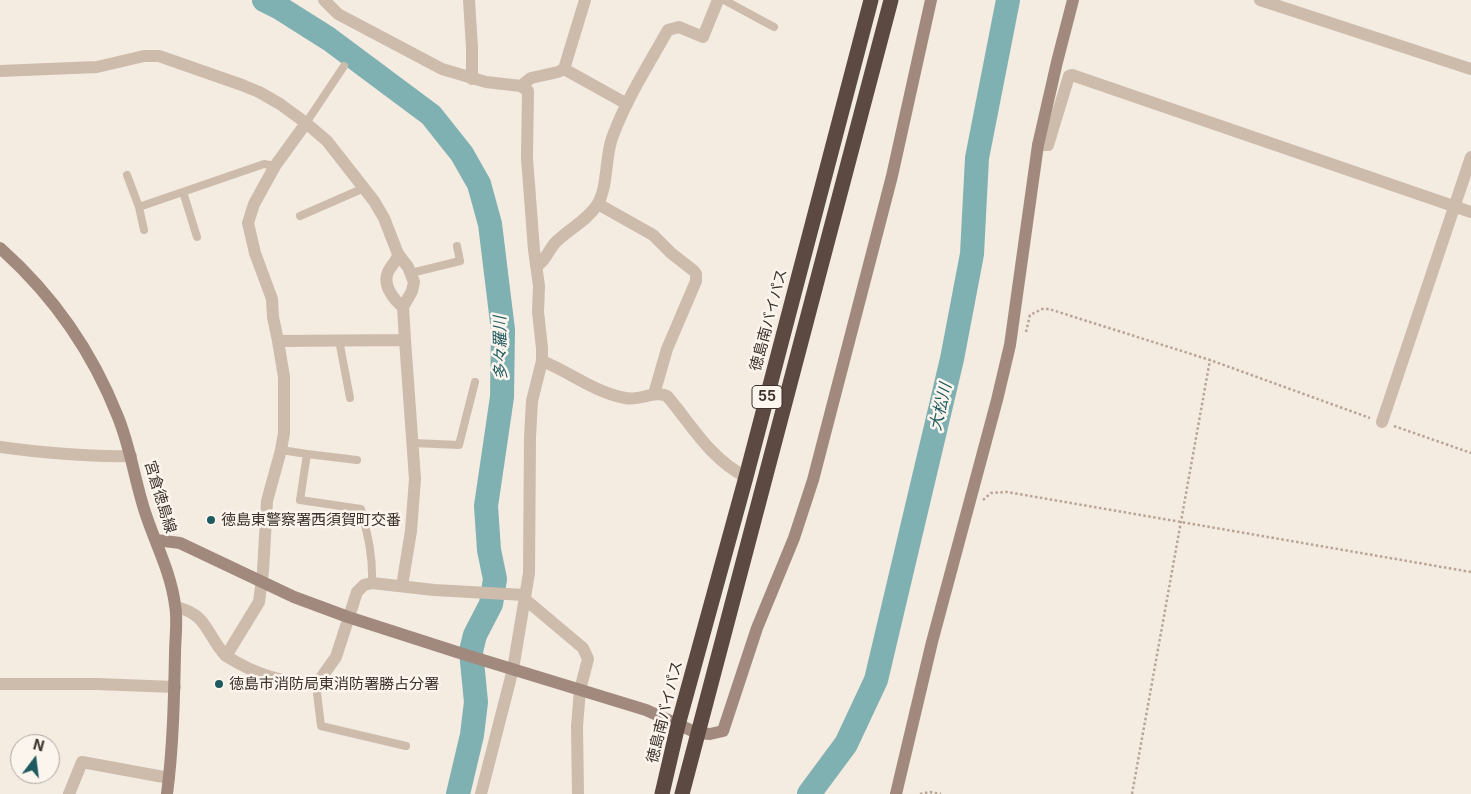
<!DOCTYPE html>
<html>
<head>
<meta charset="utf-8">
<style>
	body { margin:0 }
	#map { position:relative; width:1471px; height:794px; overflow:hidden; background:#f4ebe1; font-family:Inter,sans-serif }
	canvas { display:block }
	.north { position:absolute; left:10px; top:734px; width:50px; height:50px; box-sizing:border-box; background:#fbf5ee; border:1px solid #aea6a0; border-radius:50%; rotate:15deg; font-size:14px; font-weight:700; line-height:20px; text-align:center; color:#3b302b }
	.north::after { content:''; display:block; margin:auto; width:18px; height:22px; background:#1f5a5e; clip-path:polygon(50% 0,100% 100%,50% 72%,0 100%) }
</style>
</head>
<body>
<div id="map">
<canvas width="1471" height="794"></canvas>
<div class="north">N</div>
</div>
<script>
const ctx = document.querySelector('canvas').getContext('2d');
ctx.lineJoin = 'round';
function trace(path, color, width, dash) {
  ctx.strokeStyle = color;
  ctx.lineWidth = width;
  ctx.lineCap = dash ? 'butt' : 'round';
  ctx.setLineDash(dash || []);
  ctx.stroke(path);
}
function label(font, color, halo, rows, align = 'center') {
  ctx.font = font + ' Inter,"Noto Sans JP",sans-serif';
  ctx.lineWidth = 5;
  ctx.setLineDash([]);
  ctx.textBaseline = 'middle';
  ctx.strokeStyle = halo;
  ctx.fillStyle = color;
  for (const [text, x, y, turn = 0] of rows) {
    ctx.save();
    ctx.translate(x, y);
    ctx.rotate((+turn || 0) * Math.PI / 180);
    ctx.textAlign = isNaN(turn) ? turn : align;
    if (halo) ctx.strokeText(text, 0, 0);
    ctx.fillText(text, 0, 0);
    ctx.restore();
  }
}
trace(new Path2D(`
	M264,0L280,8L329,39L431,115L462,154L479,184L490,224L503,330L502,397L486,506L489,550L495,579L491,604L475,635L471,651L476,702L472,735L458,794
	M809,794L846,744L876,680L952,359L972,254L977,158L1008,0`), '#7fb0b2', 24);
trace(new Path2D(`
	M1026,332L1030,315L1042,309H1049L1210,360L1370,418
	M1394,426L1471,453
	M983,500L991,493L1007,492L1471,572
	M920,794L930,792L941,794
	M1132,794L1210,360`), '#b9a596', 2.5, [2.5, 2.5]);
trace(new Path2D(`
	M724,0L774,27
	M306,123L344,66
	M127,175L139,207L264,164L275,166
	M183,192L197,237
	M139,207L144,230
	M300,216L364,188
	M411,273L460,261L457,246
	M339,340L350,398
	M413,443L459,445L475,382
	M281,450L307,454L300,500L361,509C368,536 373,556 372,583
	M307,454L357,460
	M316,685L321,726L406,746`), '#cdbbac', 8);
trace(new Path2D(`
	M324,0L338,14L442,69L486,82L521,86L528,91L527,158L534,250L539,286L538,312L542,348V361L532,401L530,437L529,573L513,669L481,794
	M469,0L472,48V79
	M1260,0L1471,69
	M564,69L627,104
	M0,71L97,67L144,56H159L242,85L259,92L280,104L306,123L327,141L374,201L384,218L398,254L408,267L414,282L412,291L403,307
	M521,86L531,78L558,72L564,69L585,0
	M1038,145H1048L1069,76L1072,75L1471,212
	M598,204L653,235L671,253L694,271L696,274V281L667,349L654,394
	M398,254C397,262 391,265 388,272C382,285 394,300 403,307L405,340
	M536,266C545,262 548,251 555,243C567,230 587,221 597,205C608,188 605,158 612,138C626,100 648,65 668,30L679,27L703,37L718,0
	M278,341L273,317L272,299L255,253L248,223L254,204L275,166L306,123
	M542,361C570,372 594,392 625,398C641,401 654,390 667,396C692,425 709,458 746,477
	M1382,422L1471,157
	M0,447C44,453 87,457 131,456
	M526,600L583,648L588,659L580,690L577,726L578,794
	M176,607C208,614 206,635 226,656L259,602L263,571L267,501L281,450L284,433V377L278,341L405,340L415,479L411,531L402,586
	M226,656C258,676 280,681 316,685L336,657L357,592L364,585L372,583L434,590L525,595
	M0,684H97L175,687
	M69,794L82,762L169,778`), '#cdbbac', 12);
trace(new Path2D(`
	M0,248C53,295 92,351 118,417C131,449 135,483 146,515C156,545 171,573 175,605C178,621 175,638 175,654C174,701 173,748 167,794
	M156,540L180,543L294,597L348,617L463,654L646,710L697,733L710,734L723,731L757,628L794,538L813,480L892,176L931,0
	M896,794L932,642L997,400L1010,345L1038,145L1057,62L1073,0`), '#a18a7d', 12);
trace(new Path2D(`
	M662,794L678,725L746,477L871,0
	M682,794L891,0`), '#5c4a42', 15);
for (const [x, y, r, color] of [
	[211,520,5,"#1f5a5e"],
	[219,684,5,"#1f5a5e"]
]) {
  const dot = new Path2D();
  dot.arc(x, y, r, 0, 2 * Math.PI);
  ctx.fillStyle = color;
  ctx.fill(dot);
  trace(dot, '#fbf5ee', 2);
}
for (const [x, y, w] of [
	[767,397,30]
]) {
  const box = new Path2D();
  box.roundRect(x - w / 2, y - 11.5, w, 23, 4);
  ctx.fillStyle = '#fbf5ee';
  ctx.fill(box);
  trace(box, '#3b302b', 1);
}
label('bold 14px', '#3b302b', null, [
	["55",767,397]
]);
label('15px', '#3b302b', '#fbf5ee', [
	["徳島南バイパス",769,320,-75],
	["宮倉徳島線",160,497,73],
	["徳島南バイパス",665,712,-76]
]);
label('15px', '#3b302b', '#fbf5ee', [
	["徳島東警察署西須賀町交番",221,520],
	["徳島市消防局東消防署勝占分署",229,684]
], 'left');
label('italic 16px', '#1f5a5e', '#fbf5ee', [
	["多々羅川",501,348,-91],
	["大松川",941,407,-77]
]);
</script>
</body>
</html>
